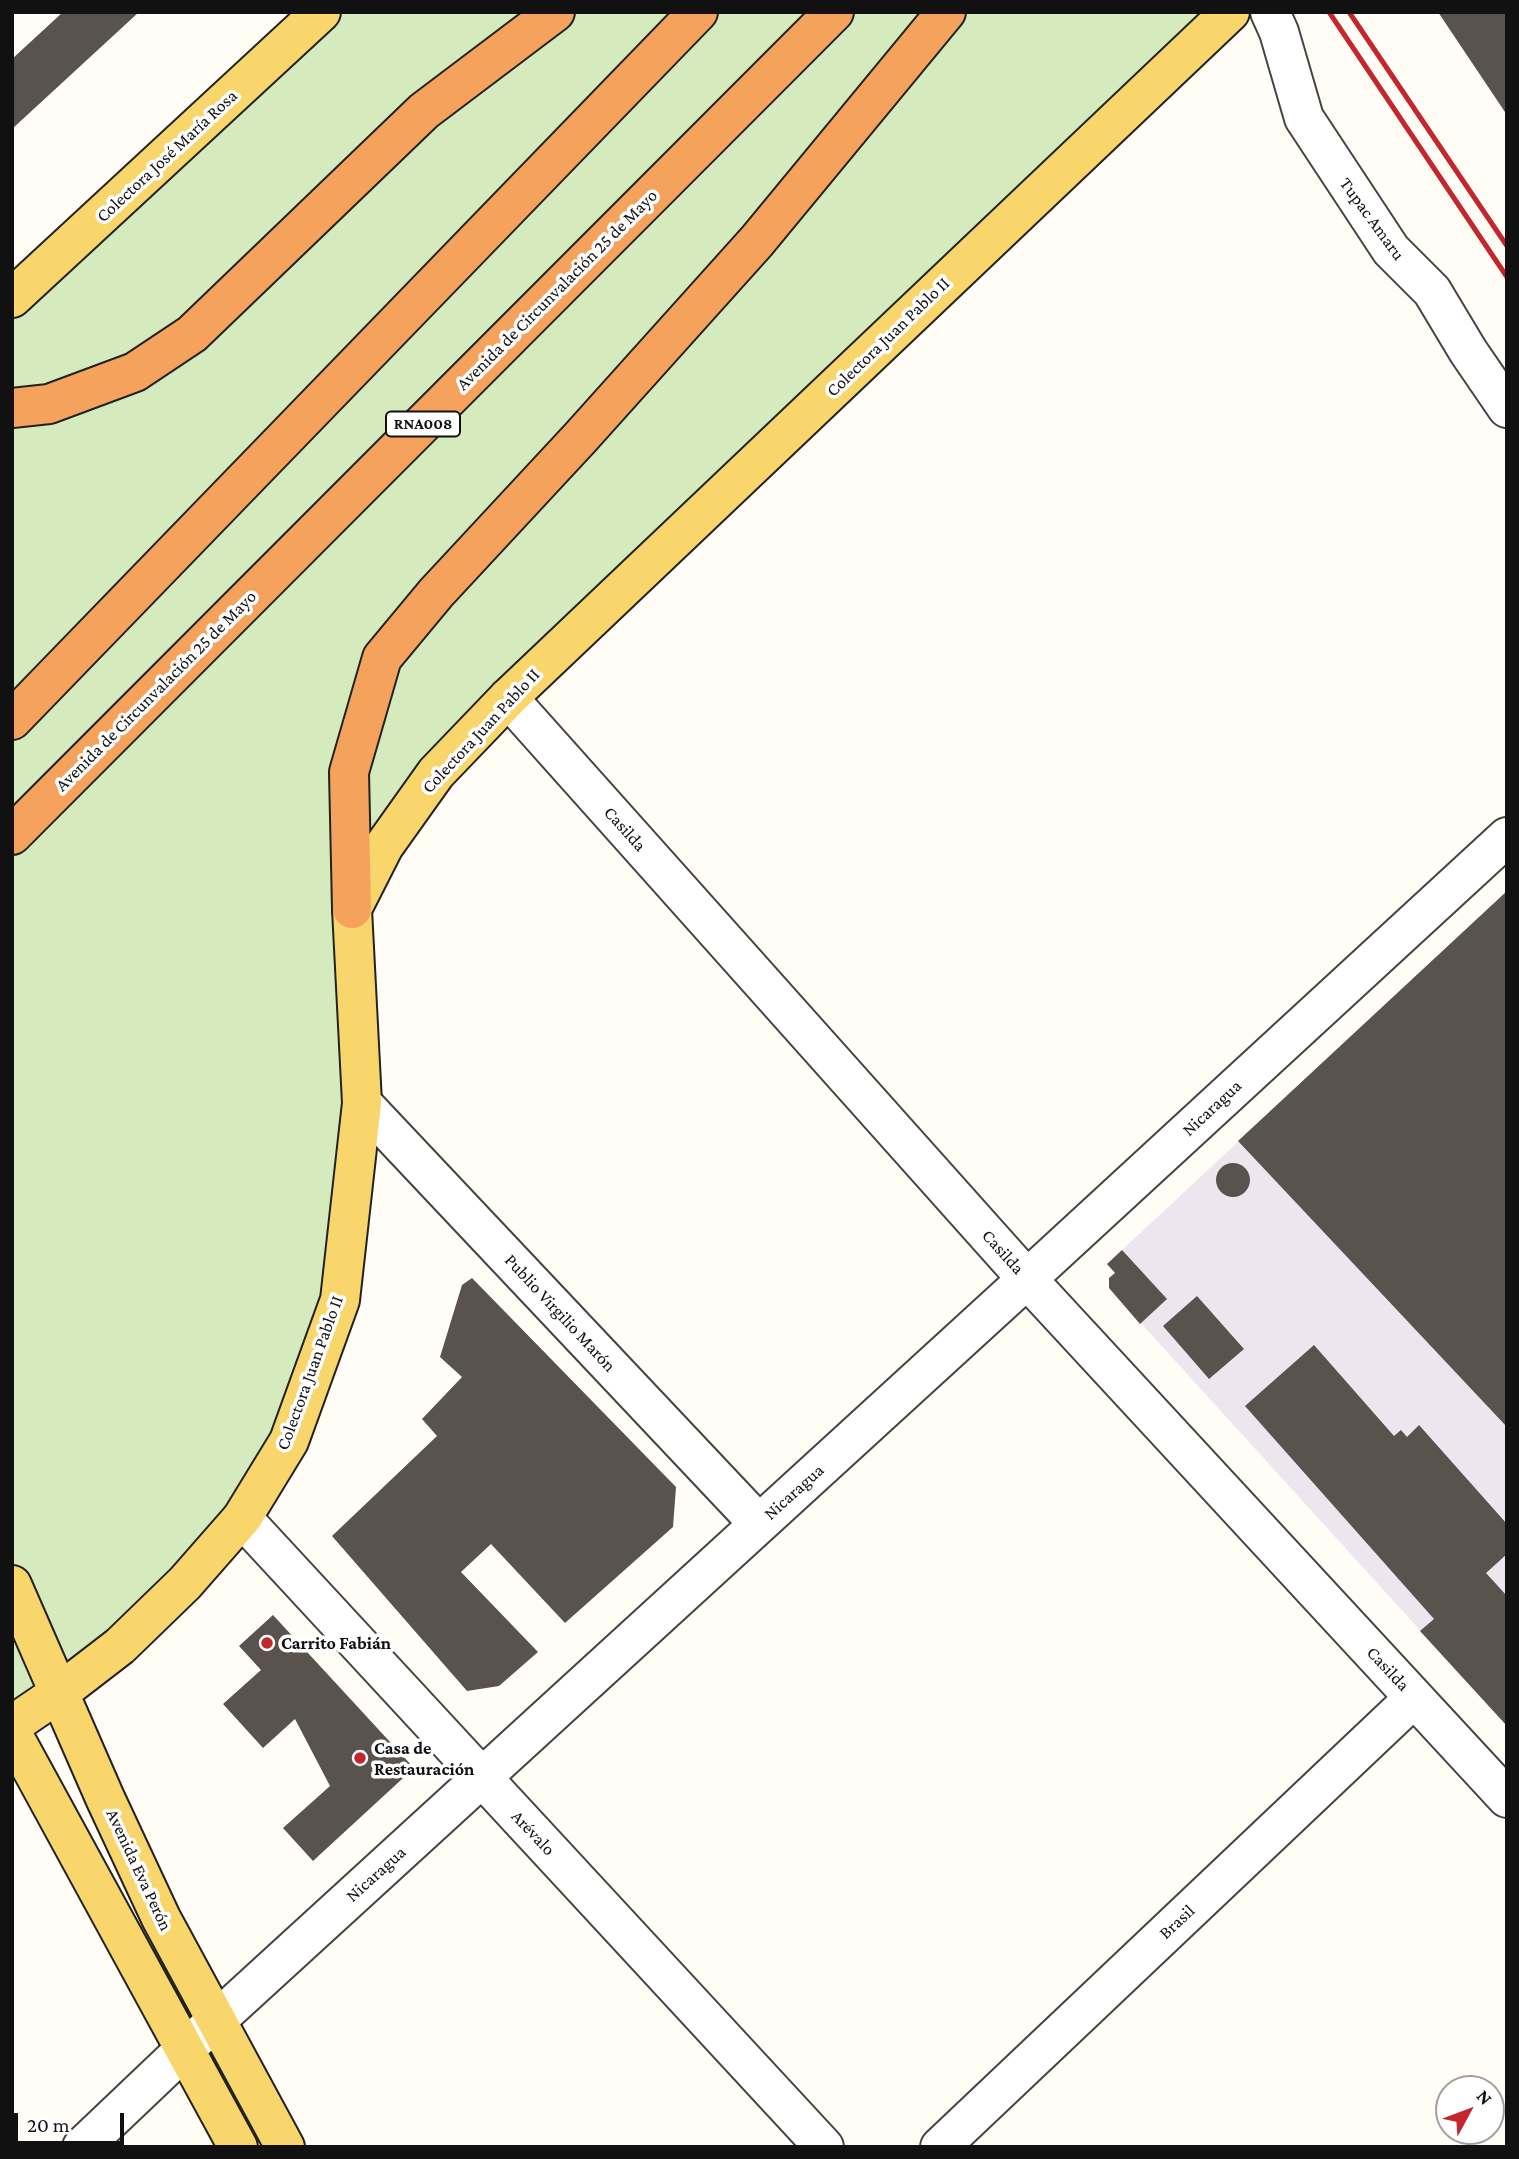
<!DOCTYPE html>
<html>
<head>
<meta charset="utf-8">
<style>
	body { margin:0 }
	#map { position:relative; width:1519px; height:2159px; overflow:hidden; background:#fffdf5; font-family:"Crimson Pro",serif }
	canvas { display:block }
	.frame { position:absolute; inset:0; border:14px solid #111; pointer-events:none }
	.north { position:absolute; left:1435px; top:2075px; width:70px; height:70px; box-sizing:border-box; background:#fff; border:2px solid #a0a0a0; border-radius:50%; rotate:49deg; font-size:19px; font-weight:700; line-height:28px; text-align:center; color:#111 }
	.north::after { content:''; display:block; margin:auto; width:24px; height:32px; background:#c4262e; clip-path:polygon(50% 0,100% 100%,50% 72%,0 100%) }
	.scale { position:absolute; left:14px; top:2113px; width:110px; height:32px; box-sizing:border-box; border:4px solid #111; border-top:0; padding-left:9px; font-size:21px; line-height:24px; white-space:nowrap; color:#111; -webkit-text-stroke:5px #fff; paint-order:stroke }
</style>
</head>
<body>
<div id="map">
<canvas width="1519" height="2159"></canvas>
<div class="frame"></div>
<div class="north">N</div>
<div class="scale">20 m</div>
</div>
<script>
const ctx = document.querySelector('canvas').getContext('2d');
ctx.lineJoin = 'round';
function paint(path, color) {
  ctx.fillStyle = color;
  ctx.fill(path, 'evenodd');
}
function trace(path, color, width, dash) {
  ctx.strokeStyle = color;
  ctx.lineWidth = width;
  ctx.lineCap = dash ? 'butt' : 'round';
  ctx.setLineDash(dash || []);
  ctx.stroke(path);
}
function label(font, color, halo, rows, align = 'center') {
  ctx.font = font + ' "Crimson Pro",serif';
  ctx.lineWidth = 7;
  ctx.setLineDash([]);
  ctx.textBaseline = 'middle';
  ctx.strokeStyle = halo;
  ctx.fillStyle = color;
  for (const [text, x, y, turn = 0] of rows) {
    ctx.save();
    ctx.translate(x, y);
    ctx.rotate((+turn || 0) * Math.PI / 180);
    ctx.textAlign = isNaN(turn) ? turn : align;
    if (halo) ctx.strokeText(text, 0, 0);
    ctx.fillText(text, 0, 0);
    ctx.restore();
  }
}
paint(new Path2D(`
	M1507,891V1726L1109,1288V1278L1115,1273L1107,1264Z`), '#eee6ef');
paint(new Path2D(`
	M321,12H1230L508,698L352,909L340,1300L242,1518L12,1725V298Z`), '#d5ebbd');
paint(new Path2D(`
	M63,12H139L12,129V59Z
	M1438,12H1507V115Z
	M1507,891V1427L1238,1141Z
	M1216 1180a17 17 0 1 1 34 0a17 17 0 1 1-34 0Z
	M1122,1250L1167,1299L1140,1324L1109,1288V1278L1115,1273L1107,1264Z
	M472,1278L676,1487L673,1527L565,1623L491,1544L461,1572L538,1652L499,1686L467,1691L332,1536L437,1436L422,1419L462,1377L440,1357L462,1285Z
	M1197,1296L1244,1349L1209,1379L1163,1326Z
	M1314,1345L1394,1436L1401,1430L1407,1437L1419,1425L1507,1524V1554L1486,1573L1507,1596V1726L1420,1631L1434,1619L1245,1406Z
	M273,1615L414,1768L313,1861L283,1828L330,1786L295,1719L263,1748L223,1704L261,1670L239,1646Z`), '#5a524d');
const minor = new Path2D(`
	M1270,12L1279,32L1304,118L1391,250L1432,291L1468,351L1507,408
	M508,698L1027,1279L1507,1798
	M362,1103L759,1524
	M242,1518L824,2147
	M82,2147L185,2049L1027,1279L1507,837
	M940,2147L1414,1698`);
const major = new Path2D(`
	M12,298L321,12
	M12,1585L105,1798L161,1918L285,2147
	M12,1725L59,1693L120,1646L185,1583L242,1518L289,1441L340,1300L362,1103L352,909L384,846L436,773L508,698L1230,12
	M12,1733L238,2147`);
const highway = new Path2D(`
	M12,408L49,404L135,372L192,334L424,111L555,12
	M12,720L698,12
	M12,835L834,12
	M352,909L349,772L382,658L436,593L580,438L757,241L946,12`);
trace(minor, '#444', 42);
trace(major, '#222', 42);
trace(highway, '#222', 42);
trace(minor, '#fff', 38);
trace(major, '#f9d66b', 38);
trace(highway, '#f5a25d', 38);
trace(new Path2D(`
	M1329,12L1507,277
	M1349,12L1507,246`), '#c4262e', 5);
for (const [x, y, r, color] of [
	[267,1643,7,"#c4262e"],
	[360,1758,7,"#c4262e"]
]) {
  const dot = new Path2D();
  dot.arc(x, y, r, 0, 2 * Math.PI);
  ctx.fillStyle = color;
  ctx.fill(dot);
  trace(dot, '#fff', 2.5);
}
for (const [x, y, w] of [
	[423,424,74]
]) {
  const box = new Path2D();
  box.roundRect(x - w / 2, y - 12.5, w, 25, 5);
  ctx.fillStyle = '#fff';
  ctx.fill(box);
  trace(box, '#111', 2);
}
label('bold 16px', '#111', null, [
	["RNA008",423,424]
]);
label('18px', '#111', '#fff', [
	["Colectora José María Rosa",167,156,-43],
	["Tupac Amaru",1372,219,54],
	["Avenida de Circunvalación 25 de Mayo",557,290,-45],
	["Colectora Juan Pablo II",888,337,-44],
	["Avenida de Circunvalación 25 de Mayo",156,691,-45],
	["Colectora Juan Pablo II",481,731,-47],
	["Casilda",625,829,48],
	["Nicaragua",1212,1108,-43],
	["Casilda",1003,1252,48],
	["Publio Virgilio Marón",560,1313,47],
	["Colectora Juan Pablo II",310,1373,-70],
	["Nicaragua",794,1492,-42],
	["Casilda",1388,1669,47],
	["Arévalo",533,1833,47],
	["Avenida Eva Perón",139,1870,65],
	["Nicaragua",376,1874,-42],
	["Brasil",1177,1922,-43]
]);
label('bold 18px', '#111', '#fff', [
	["Carrito Fabián",281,1643],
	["Casa de",374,1748],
	["Restauración",374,1769]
], 'left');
</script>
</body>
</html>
